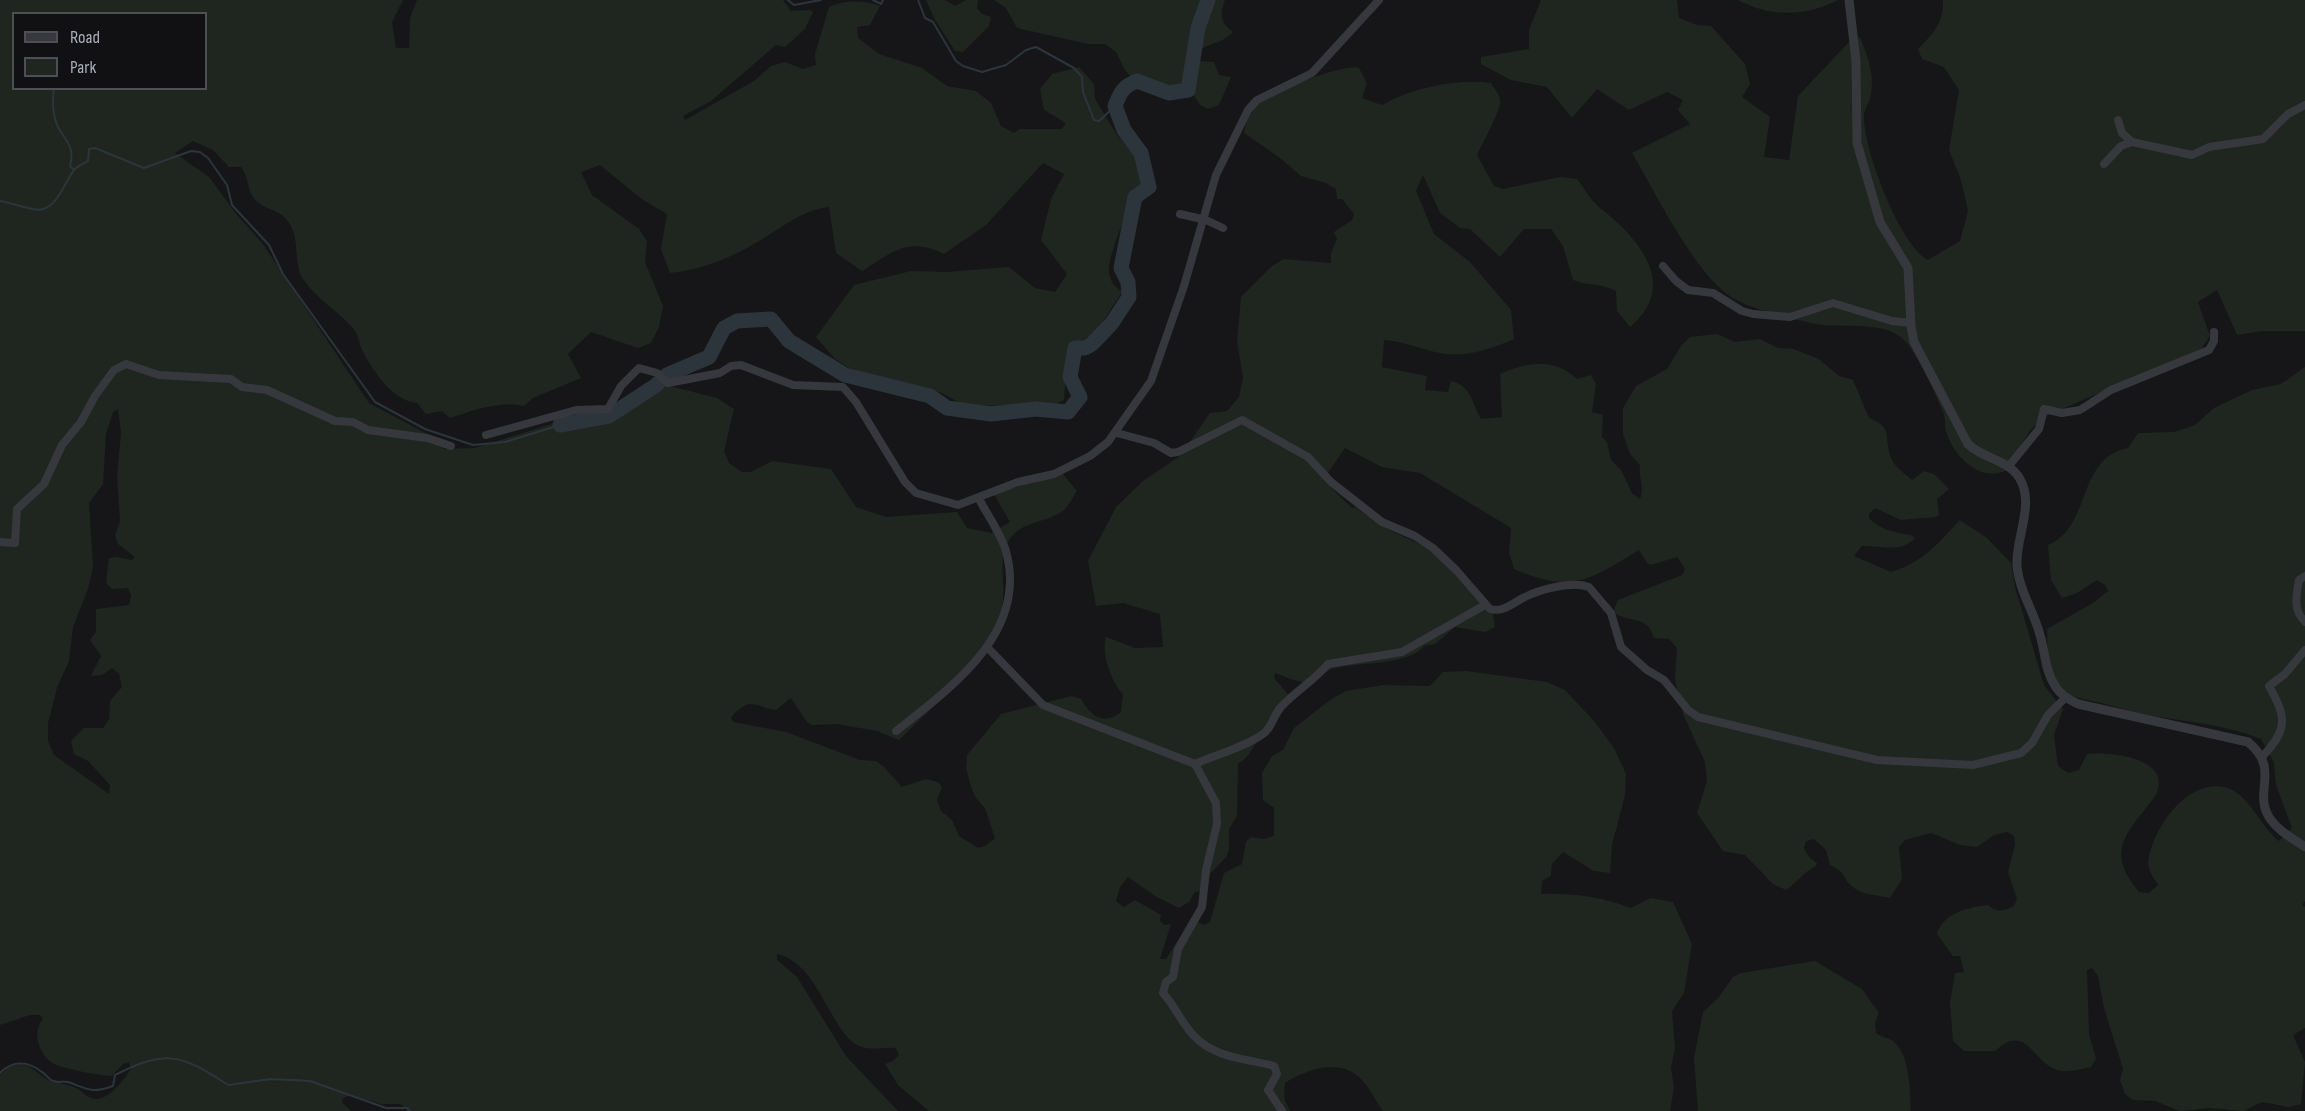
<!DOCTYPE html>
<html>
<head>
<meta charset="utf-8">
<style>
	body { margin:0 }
	#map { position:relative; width:2305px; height:1111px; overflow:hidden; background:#161618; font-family:"Sofia Sans Condensed",sans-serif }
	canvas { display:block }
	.legend { position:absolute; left:12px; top:12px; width:195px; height:78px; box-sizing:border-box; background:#111113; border:2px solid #4d4f55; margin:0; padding:8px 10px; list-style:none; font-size:18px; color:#a8adb8 }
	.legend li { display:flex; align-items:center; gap:12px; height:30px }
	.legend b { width:30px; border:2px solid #4d4f55 }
</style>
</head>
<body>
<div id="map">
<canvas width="2305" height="1111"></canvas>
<ul class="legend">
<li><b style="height:8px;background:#37383d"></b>Road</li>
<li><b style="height:16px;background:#1e261f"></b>Park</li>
</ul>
</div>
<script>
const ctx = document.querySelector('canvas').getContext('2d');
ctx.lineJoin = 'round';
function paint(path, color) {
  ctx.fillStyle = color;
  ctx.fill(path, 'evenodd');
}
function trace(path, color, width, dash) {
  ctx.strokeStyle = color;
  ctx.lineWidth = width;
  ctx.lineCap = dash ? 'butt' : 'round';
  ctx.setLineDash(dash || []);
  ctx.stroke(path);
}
paint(new Path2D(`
	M0,0H403L392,22L396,48H409L410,18L417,0H783L791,11L810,10L813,12L805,29L785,47L776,45L711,101L683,116L685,120L754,81L771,66L785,62L803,69L816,65L815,54L829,7C845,0 862,0 880,6L870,25L857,27L858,38L879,54L922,68L947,86L976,91L991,103L1001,126L1014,133L1020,129H1062L1066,123L1044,110L1040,89L1052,74L1079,67L1094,84L1095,99L1117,135L1139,159L1143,180C1132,198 1111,247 1109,268C1108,279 1114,286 1122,292L1095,334L1081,341L1067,355L1064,400L1052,405L965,406L940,392L856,372L835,359L816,337L854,285L911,271L947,272L1009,267L1035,288L1055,292L1067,274L1041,240L1051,199L1064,174L1043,163L986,225L944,254C908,236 893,252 862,271L836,253L829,207C801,210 779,230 754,244C728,259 700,270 670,273L661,249L667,214L643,200L600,165L581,172L592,195L639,229L647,241L645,262L663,306L659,327L651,343L638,348L591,332L568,354L581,378L533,398L524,406C498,401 475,410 450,418L442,411L426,414L417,403C393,401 374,372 363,352C359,344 358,333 352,327C337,310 316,299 303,279C292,262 302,237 286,219C279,210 267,210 259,203C246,194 250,178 241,167H229L213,150L193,141L175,153L209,177L237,215L263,244L369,403L429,435L444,449L475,448L558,422L603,421L662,384L717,398L734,409L724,451L729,463L742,472H751L772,461L831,469L856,507L886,517L957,512L967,528L991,533L1010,522L994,494L1062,473L1077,491C1073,497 1069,505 1064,510C1046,524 1022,520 1009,540C996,559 1008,589 1001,611C985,666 938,701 899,740L877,731L837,724L812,725L807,722L791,698L776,710C753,707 752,695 731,717L733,722L786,732L860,760L876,761L884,767L902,787L926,779L938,782L942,787L937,800L941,811L952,820L959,836L978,848L985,846L995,838L985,808L976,798L971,787L966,768L967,755L1001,714L1071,696L1081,699C1091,716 1103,726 1121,712L1123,694C1111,683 1101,652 1106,637L1135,648L1163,647L1160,614L1123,603L1096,606L1088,561L1116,507L1143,481L1180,456L1210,413L1227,411L1239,397L1243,377L1237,342L1241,297L1272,266L1284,259L1331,263V253L1337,239L1334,232L1352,220L1354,214L1342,199H1337L1336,189L1326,183L1301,176L1280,158L1244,133C1246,121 1251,108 1262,101C1277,90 1341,64 1359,68L1367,83L1362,98L1382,105C1411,88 1458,78 1491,83C1494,88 1499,94 1500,99C1503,107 1482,144 1477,155L1494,186L1503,189L1560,177L1577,179C1584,188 1591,201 1600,208C1639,238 1680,286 1630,327L1617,311L1616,291C1602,283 1588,286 1573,280L1563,246L1551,229H1524L1500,257L1470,229L1460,228L1440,213L1423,175L1416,191L1434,234L1470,262L1511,310L1514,339C1489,350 1462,359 1435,352C1418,348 1402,341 1384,340L1382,367L1427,376L1425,390L1448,392L1451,381C1472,386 1471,402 1481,419L1502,417L1500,374C1528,362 1553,357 1577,379L1591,375L1596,384L1592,412L1603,415L1602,437L1607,442L1611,460L1621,470L1632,493L1640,499C1645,487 1638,478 1640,465L1630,454L1623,434V408L1636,386L1667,369L1681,346L1690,337L1717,334L1735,342L1760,339L1778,348L1793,349L1819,359L1839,376L1853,380L1869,418C1893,427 1884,436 1890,455C1893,466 1904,473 1912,480L1924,471L1934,474L1949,489L1937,499L1939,515L1935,517L1901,520L1875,508L1869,514V518C1882,531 1894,532 1911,535L1915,538C1901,554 1880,545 1862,546L1854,556L1891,572C1925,561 1936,545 1960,520L1987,538L2011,563L2015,587L2044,685L2063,709L2054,735L2058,766L2068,773L2079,770L2087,754C2108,752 2167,757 2158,789C2157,796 2150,802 2146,808C2121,839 2109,856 2139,892L2149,893L2158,885C2152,876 2146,867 2149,856C2156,825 2187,780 2224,787C2249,792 2260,827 2279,841L2292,828L2276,785L2274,763L2261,739C2226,725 2191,722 2154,716C2138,714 2121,708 2105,704C2092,700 2072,699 2061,690C2046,677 2048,647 2047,629L2093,603L2108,591L2105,585L2097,580L2077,593L2062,598L2051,580L2048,545C2092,527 2076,458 2128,448L2138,433L2174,432L2195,425L2214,408L2252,390L2281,384L2305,367V901L2302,905L2305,907V1028L2293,1035L2305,1062L2301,1104L2289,1107L2262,1102L2243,1111L2209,1108L2180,1111L2155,1101L2133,1100L2125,1094L2120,1080L2123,1069L2104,1008L2098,976L2092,968L2087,970L2089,1034L2096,1059L2091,1067C2082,1069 2071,1072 2062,1071C2032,1067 2029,1020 1995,1051H1964L1953,1041L1950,1003L1955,973L1964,972L1960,956H1953L1937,934C1943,913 1968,907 1988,905C1997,913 2004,911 2014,906L2017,899L2008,872L2015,845L2014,836L2007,832L1994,835L1977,847L1960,845L1931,833L1905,840L1899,847L1902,879L1890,898C1878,895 1862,895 1853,887C1841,878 1849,874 1830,865L1826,850L1814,839L1806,841L1804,848L1809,857L1817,863L1816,866C1801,874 1799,881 1786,890L1773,884L1745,855L1723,851L1697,813L1707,781L1705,762L1683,714L1675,680L1677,648L1669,639L1654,638C1646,613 1631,625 1613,612L1618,600L1682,575L1685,569L1677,557L1651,565L1647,563L1639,550C1590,580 1571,594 1514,569L1509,552L1511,528L1420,473L1382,467L1345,448L1323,480L1352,508L1355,507L1385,528L1426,547L1453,571L1493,614L1495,627L1485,632L1455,627L1435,644L1424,646C1410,665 1361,662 1336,668C1325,670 1318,680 1307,682C1297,683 1284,676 1275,673L1274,678L1288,694C1286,715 1273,726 1259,740C1250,749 1252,755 1238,764L1237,816L1229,829V849L1227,856L1210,874L1207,890L1195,892L1189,902L1179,908L1155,896L1128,877L1120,887L1116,901L1124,907L1135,900L1161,915L1160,921L1164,925L1171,924L1160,959H1166L1188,924L1198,922L1204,925L1210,922L1224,873L1242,864L1246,842L1251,837L1264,839L1274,836V808L1263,800L1262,773L1272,756L1283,750L1294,728L1330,700L1346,691L1383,685L1430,686L1443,672L1466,671L1547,682L1565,690L1594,721L1614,748L1626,774L1625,795L1612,845L1610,873L1594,871L1563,852L1552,864L1551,876L1542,881L1541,894C1572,893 1602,897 1631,908L1650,898L1673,902L1692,944L1684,993L1672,1011L1675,1048L1671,1067L1674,1088L1670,1111H1383C1376,1101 1370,1089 1362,1080C1341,1057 1308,1069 1285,1083L1284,1098L1290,1111H929L898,1085L885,1064L893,1061L899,1055L896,1048C886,1047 869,1051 859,1046C830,1032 819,963 777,954V960L797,977L846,1056L898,1111H408L401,1104H381L350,1095L342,1099L343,1104L352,1111H0V1075C25,1049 34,1076 53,1082C61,1084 68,1084 76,1088C81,1090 82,1093 87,1096C104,1108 123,1081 131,1069L129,1062L123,1064L112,1076C95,1075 76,1071 59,1066C41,1061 30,1033 43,1019L40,1015H30L0,1025ZM14,14H206V88H14ZM118,409L121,433L117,476L120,521L115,536L118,544L135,557L132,560L117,557L109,558L106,583L112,589L128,588L131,596L129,605L96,609V632L90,640L101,656L91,676L102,675L112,668L119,674L122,687L110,701L109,719L103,728H84L71,741L74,754L88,761L110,785L109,794L54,755L48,741V723L57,688L69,661L73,627L88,589L93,567L89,503L103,484L106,434L113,412Z
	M926,0H945L955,6L966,0H978L977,8L982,14L991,17L989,26L963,52L955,51L934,18Z
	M994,0H1225C1220,13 1220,23 1233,32C1221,45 1208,42 1196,53L1198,61L1214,62L1219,75L1231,77L1219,105L1208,109L1200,105L1193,94L1175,100L1142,90L1125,70L1116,52L1105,44H1088L1017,28L1006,8Z
	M1541,0H1677L1679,18L1697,25L1711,26L1745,64L1750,84L1742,97L1770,117L1764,157L1789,160L1798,96L1850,41L1860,37C1867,55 1875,74 1871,94C1870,102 1864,109 1864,116C1863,148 1900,246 1928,260L1960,241L1968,211L1961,180L1949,150L1959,90L1944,67L1922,59L1918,49C1933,34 1944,22 1943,0H2305V331H2262L2237,335L2217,290L2198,302L2210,336L2201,349L2048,415L2031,429L2005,471C1979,482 1954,456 1947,434C1944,427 1946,418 1943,412C1937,396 1917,355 1907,343C1887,319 1844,329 1816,324C1796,320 1750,309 1733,298C1695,275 1656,193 1632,153L1690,124L1678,110L1683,100L1667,92L1629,110L1597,89L1572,118L1547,87L1511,80L1481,64V57L1529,49V30Z
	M1738,0H1838C1806,17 1769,17 1738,0Z
	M1815,961L1862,989L1879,1013L1875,1023L1876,1033C1882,1038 1888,1037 1893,1041C1910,1054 1910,1091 1911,1111H1698L1694,1058L1703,1012L1718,998L1733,977L1741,973Z`), '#1e261f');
trace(new Path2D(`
	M788,0L794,5L821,0
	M873,0L881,4L883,0
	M918,0L925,18L933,22L956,61L963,66L982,72L1006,65L1026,50L1036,47L1074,68L1082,77L1083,92L1094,120L1099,121L1115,106
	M54,88C52,102 52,114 58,127C67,143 75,147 70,166L74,170
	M0,201C11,203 22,207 33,209C57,215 65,179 75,169C78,166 84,163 88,161L89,149L95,148L144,168L191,151L200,152L208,158L227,185L232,205L269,245L283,274L375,402L425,429L473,445L505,442L560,425
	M0,1073C13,1060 28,1061 42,1072C46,1074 49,1080 53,1081C58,1083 63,1081 68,1082C88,1089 91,1094 113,1086L115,1075C166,1049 181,1054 228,1085L271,1079L310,1081L386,1108H407L410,1111`), '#2c353c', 2);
trace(new Path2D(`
	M560,425L609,416L655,386L667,375L709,357L724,328L737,321L771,319L789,341L845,375L930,396L947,408L991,414L1036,409L1068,412L1080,397L1070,377L1075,348H1085L1092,344L1112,323L1129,297L1128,282L1121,268L1135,197L1149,187L1141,153L1124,130L1115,106C1120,93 1123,86 1137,81L1169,93L1188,90L1198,28L1208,0`), '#2c353c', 15);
trace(new Path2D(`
	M2118,120L2122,133L2132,142L2192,155L2209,147L2263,139L2288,114L2305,105
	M2104,164L2121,146L2132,142
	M1180,214L1206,220L1223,228
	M1663,266L1676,281L1688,290L1713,293L1742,311L1753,314L1790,317L1833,303L1892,321L1911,323
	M1117,433L1154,443L1171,453L1178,452L1242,420L1308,457L1331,482L1382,522L1415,536L1433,548L1457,571L1490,609C1503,613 1514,602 1525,597C1541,589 1572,581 1589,587L1611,613L1621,647L1647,670L1664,680L1688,710L1698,717L1877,760L1973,765L2021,753L2032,743L2048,715L2066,697
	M486,435L576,410L608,409L621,386L639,368L657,373L668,383L720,373L731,366L741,365L793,385L843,387L856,402L905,482L916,493L958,505L1018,482L1054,474L1090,456L1108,442L1151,381L1184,286L1216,175L1248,110L1257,100L1312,73L1379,0
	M2008,467L2039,429L2044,409L2062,413L2080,410L2111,390L2209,350L2214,341V332
	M0,542L15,543L17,509L44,484L62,445L81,422L95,396L114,370L126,364L159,375L231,379L242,387L267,390L335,421L353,422L368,430L427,438L451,446
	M2305,576L2299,580C2296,596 2293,610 2305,622
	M988,648L1043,705L1195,764C1217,754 1243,748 1263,734C1272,728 1273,716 1280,708C1295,691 1314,681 1328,664L1402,652L1485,605
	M896,731C952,687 1031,631 1005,548C999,531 987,514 979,499
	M2262,757C2288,729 2287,718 2269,686L2285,674L2305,650
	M1195,764L1216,803L1217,824L1206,870L1202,907L1178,949L1173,977L1166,982L1163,993C1175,1006 1181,1022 1193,1035C1216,1059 1244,1058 1274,1066L1277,1074L1268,1090L1282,1111`), '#37383d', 8);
trace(new Path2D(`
	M1849,0L1856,61L1857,143L1880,222L1908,268L1911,326L1914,342L1968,444C1983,459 2010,460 2020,479C2035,505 2015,539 2017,566C2019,590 2034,612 2040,635C2045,651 2045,670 2054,684C2059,694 2068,699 2078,704L2248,742C2281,769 2253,791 2269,817C2277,830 2292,838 2305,847`), '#37383d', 9);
</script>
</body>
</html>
